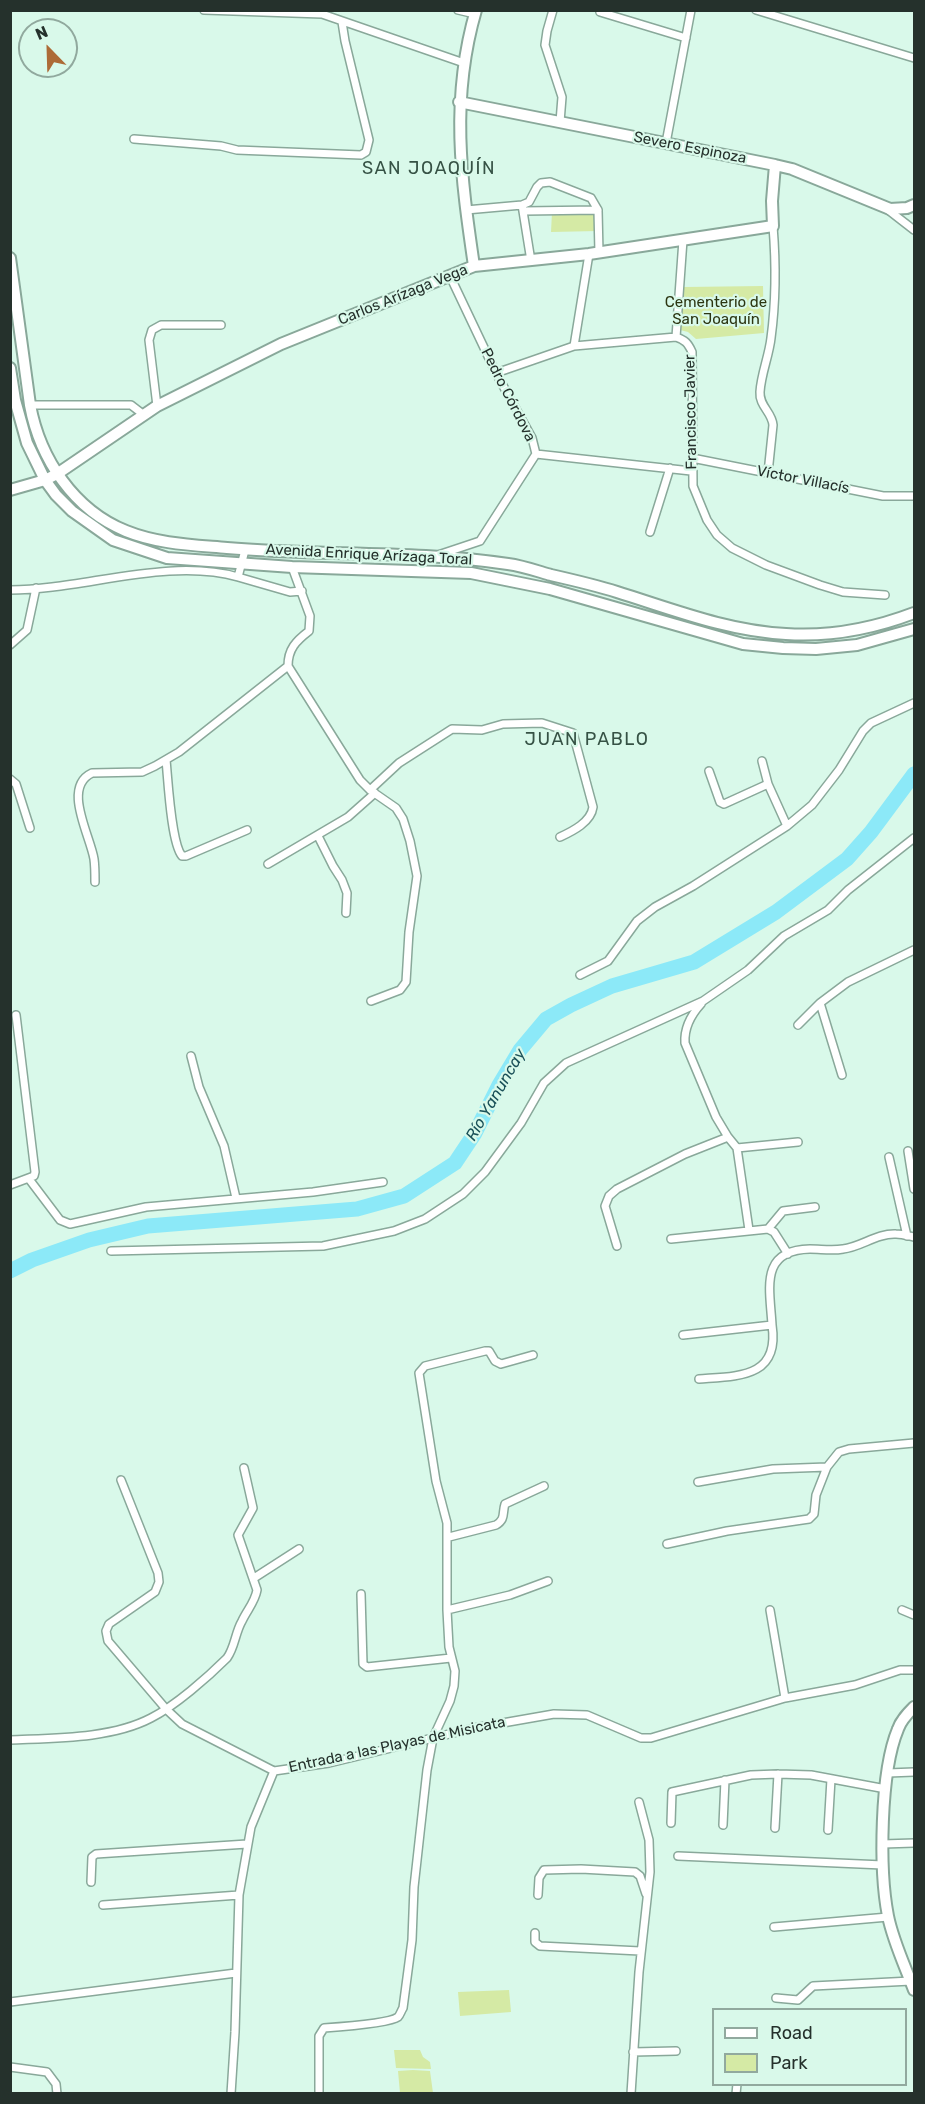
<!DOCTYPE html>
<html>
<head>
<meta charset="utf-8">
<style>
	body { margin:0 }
	#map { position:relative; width:925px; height:2104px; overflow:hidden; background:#d9f9ea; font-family:Rubik,sans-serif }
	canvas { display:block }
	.frame { position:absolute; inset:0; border:12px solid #25312c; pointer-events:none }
	.legend { position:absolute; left:712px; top:2008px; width:195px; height:78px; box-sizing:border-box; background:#d9f9ea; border:2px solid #91a99e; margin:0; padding:8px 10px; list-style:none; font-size:18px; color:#25312c }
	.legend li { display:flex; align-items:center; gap:12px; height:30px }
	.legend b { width:30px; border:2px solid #91a99e }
	.north { position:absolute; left:18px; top:18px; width:60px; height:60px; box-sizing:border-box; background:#d9f9ea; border:2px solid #91a99e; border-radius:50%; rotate:337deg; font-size:16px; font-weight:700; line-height:24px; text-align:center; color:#25312c }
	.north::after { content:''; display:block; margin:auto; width:21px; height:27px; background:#ad6b37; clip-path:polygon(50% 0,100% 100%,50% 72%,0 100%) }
</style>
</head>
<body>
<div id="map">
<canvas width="925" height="2104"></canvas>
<div class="frame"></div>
<ul class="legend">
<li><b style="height:8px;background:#fff"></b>Road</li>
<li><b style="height:16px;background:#d5eaa5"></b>Park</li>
</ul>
<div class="north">N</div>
</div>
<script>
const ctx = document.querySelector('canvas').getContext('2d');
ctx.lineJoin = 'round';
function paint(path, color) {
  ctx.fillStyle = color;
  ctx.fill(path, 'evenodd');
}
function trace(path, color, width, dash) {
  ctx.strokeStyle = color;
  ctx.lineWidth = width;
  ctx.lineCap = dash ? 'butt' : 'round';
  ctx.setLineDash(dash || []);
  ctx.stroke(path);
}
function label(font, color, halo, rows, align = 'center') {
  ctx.font = font + ' Rubik,sans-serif';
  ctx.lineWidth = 4.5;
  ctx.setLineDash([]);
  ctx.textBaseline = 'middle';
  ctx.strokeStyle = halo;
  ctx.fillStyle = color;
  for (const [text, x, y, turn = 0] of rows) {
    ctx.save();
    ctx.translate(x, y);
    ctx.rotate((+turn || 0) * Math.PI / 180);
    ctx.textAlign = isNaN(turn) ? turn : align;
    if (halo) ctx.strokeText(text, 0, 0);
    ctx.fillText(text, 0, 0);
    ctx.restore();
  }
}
paint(new Path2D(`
	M596,210L598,231L551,232L552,212Z
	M763,286L764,333L696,339L688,332L680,330L684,287Z
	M509,1990L511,2012L460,2016L458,1992Z
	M394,2050H420L423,2057L430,2062L431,2069L396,2068Z
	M413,2070L430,2071L433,2093H400L398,2071Z`), '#d5eaa5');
trace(new Path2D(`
	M10,1271L32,1260L89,1240L148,1226L357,1209L404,1196L455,1163L475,1133L499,1085L520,1050L546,1019L571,1005L612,986L694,962L776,912L847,859L871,832L914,774`), '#8ce9f8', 15);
const street = new Path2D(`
	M204,10L322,14L464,63
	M458,10L475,14
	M553,10L547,31L545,45L562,97L560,122
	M756,10L914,58
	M600,12L686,38
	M134,139L221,146L237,150L361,155L366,152L369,140L345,41L342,22
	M666,143L691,10
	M522,205L529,202L537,187L541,183L550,182L591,198L598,210
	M887,209L914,230
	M466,210L522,205L531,261
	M524,211L598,210L599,253
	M676,337L683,240
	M574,346L589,254
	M496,373L574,346L676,337C685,340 688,343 692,352L693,486L707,520L717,535L732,548L766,565L820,585L843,592L885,595
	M30,405H131L144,415
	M157,406L149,340L152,330L161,325H221
	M536,454L691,471
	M692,458L883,496H914
	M768,473L773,425C772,412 759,406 760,392C761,374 769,356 771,338C776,301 776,263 773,226
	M650,532L670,468
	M438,555L480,541L536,454L532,438L496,373L450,276
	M292,567L310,616L309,631C296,641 288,649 288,666L360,780L370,790L396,808L403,819L410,841L417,876L409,932L406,982L400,990L371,1001
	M238,577L290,592L302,591
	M10,590C82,590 168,557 238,577L245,550
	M10,645L27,630L36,588
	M166,760C168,779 171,843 182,856H186L247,830
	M762,761L768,784L787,826
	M709,771L720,802L724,804L768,784
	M10,779L16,784L30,828
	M370,790L399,763L452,729L482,730L503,724L542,723L573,733L593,807C591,822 573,831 560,837
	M318,836L333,866L342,880L347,893L346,913
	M268,864L348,817L375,793
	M95,882C95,875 95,866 94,859C90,835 62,787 92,773L142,772L155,766L179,752L288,666
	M580,975L608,961L637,921L655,907L693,886L787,826L812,805L839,770L863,731L871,723L914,703
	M820,1003L842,1075
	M701,1004C691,1015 684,1028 685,1043L716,1117L728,1137
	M798,1025L820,1003L848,982L914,950
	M191,1056L199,1087L224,1146L236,1198
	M737,1148L798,1142
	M908,1151L914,1189
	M889,1157L907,1236
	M29,1179L60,1220L70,1224L146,1207L313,1192L383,1182
	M10,1185L34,1176L35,1172L16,1015
	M768,1229L783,1211L815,1207
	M671,1239L768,1229L774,1232L788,1254
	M617,1246L605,1206L609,1196L617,1189L685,1154L728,1137L737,1148L749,1230
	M111,1251L323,1246L394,1231L425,1219L463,1194L485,1172L521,1123L544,1083L566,1063L703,1001L748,970L784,936L828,910L848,890L914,838
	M683,1335L772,1325C770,1289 759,1250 810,1249C821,1249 832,1251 843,1249C861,1247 877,1233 896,1234C902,1234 909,1236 914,1237
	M699,1379C738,1376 780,1378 772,1325
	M121,1480L158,1573L159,1582L155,1592L109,1624L106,1631L108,1641L166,1709L182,1724L274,1771L329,1763L474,1728L554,1714L587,1715L641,1738H651L785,1698L855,1685L900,1670H914
	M698,1482L773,1469L827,1467
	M449,1537L496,1525C506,1519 502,1513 505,1504L544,1486
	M667,1544L727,1531L809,1519L814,1514L816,1495L827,1467L839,1452L849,1449L914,1443
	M254,1578L299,1549
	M361,1594L363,1664L367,1667L451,1658
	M447,1610L510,1595L548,1581
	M770,1610L785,1698
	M902,1610L914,1615
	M10,1740C54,1738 111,1739 151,1718C175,1706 208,1677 227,1658C235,1647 235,1633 242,1621C247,1610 255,1602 257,1590L238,1535L253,1508L244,1468
	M888,1773L914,1772
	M671,1823L672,1792L751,1775L778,1774L811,1775L886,1789
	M723,1825L725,1780
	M775,1828L778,1774
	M828,1830L831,1779
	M883,1844L914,1843
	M678,1856L883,1865
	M91,1882L92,1857L96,1854L247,1844
	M538,1895L539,1878L544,1870L581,1869L635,1872L640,1876L646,1894
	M103,1905L239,1895
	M774,1927L888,1917
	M535,1933V1942L540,1946L640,1951
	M776,1998L798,2000L813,1986L911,1981
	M10,2002L236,1973
	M633,2052L676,2051
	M10,2067L47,2072L56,2084L57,2094
	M231,2094L235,2032L239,1895L251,1827L274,1771
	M319,2094V2036L324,2028C338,2027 390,2023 398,2017C400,2015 401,2011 403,2008L412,1940L414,1887L427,1770L433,1738L450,1701L454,1686L455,1671L449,1647L447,1610V1523L436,1481L419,1373L425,1366L485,1351H489L495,1361L501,1364L533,1355
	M631,2094L639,1972L650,1872L649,1840L639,1802
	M736,2094L737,2084`);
const secondary = new Path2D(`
	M459,102L775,165L792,169L890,209L907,208L914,205
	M474,266C461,177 450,99 476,10
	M10,490L45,480L57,474L157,406L281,344L474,266L589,254L773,226L772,201L775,165
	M914,1707C908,1713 901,1720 898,1729C880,1772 879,1870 888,1916C893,1941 905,1966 914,1990`);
const primary = new Path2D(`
	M10,258L30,405C40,459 74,510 126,531C158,544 193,545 227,548C319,556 416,550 508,564C523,566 537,571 551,575C573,580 595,585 617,592C672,609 727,631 786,634C831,637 872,629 914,613
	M10,368L15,400L27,443L45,480L56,495L72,511L113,540L167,558L292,567L471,573L550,589L743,644L783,648L816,649L857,645L914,629`);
trace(street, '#89a89a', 10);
trace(secondary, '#89a89a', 14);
trace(primary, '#89a89a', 14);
trace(street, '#fff', 7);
trace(secondary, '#fff', 10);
trace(primary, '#fff', 10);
label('15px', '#25312c', '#d9f9ea', [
	["Severo Espinoza",690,148,11],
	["Carlos Arízaga Vega",403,295,-22],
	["Pedro Córdova",508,395,63],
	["Francisco Javier",691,412,-91],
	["Víctor Villacís",803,480,11],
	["Avenida Enrique Arízaga Toral",369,555,3],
	["Entrada a las Playas de Misicata",397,1745,-12]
]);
label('15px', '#2c3511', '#d9f9ea', [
	["Cementerio de",716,303],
	["San Joaquín",716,320]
]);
label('italic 16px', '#1b5159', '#d9f9ea', [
	["Río Yanuncay",496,1095,-60]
]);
ctx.letterSpacing = '1.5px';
label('18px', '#365245', '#d9f9ea', [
	["SAN JOAQUÍN",429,169],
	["JUAN PABLO",587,740]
]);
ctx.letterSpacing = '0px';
</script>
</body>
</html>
